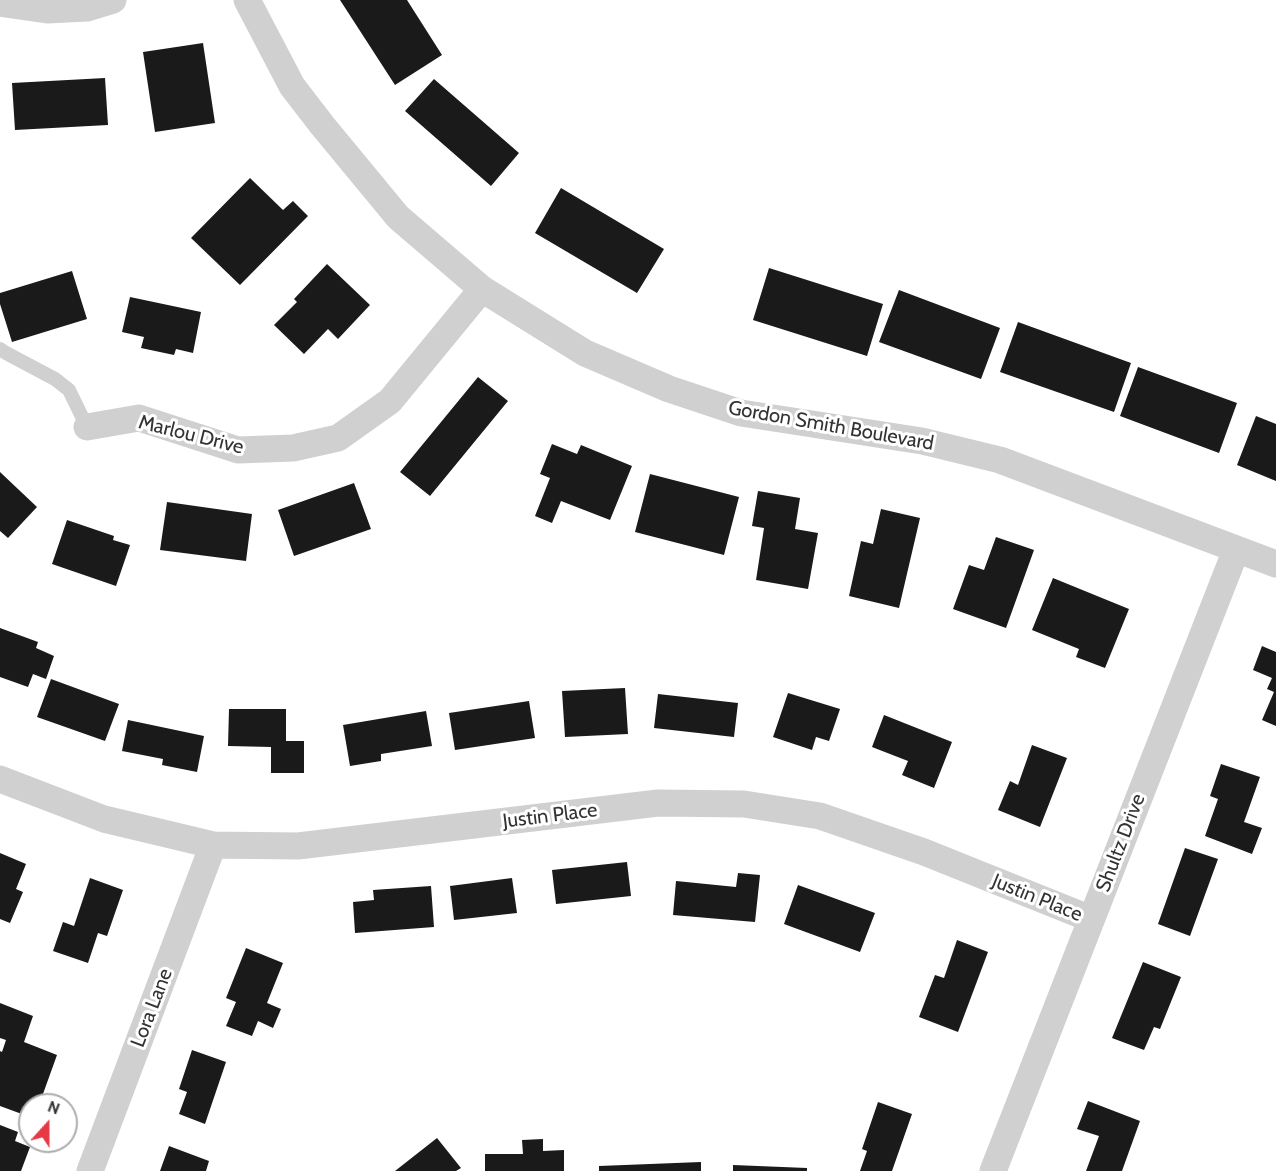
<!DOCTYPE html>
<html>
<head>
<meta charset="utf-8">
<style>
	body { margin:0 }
	#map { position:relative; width:1276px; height:1171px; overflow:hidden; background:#fff; font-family:Cabin,sans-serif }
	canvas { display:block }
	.north { position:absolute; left:18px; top:1093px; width:60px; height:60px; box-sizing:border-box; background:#fff; border:2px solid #adadad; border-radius:50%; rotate:21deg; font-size:16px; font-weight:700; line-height:24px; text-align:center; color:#333 }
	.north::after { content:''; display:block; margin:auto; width:21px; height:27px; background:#e63946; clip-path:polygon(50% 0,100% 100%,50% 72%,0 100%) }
</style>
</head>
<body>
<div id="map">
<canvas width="1276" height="1171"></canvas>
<div class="north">N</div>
</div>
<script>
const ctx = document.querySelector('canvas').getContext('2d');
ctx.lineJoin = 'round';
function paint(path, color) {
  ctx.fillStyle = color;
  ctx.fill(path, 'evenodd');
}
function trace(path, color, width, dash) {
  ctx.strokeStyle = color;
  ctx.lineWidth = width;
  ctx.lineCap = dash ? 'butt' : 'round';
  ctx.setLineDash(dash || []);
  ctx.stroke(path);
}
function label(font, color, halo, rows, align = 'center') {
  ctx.font = font + ' Cabin,sans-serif';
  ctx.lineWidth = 6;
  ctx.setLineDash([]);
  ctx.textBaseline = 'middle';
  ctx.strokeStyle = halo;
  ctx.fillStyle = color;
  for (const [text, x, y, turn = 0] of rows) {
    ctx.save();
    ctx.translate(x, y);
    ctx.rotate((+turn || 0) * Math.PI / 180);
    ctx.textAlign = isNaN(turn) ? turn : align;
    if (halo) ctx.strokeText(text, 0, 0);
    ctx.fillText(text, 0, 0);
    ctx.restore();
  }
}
paint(new Path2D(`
	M340,0H407L442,55L395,85Z
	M203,43L215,123L155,132L143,52Z
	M105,78L108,125L15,130L12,83Z
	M434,79L519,153L491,186L405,111Z
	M250,178L283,210L293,201L308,216L240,285L191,238Z
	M561,188L664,249L637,293L535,233Z
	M327,264L370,305L338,339L328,329L304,354L274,325L297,302L294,299Z
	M769,268L883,304L867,356L753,320Z
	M72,271L87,319L12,342L0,304V293Z
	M899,290L1000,328L981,379L879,342Z
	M130,297L201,312L193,353L176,349L174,355L141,348L144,337L122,332Z
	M1018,322L1131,363L1114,412L1000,372Z
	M1138,367L1237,403L1219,453L1120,416Z
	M478,377L508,401L430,496L400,472Z
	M1256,416L1276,424V481L1237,465Z
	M552,444L577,454L581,445L632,466L610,520L561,501L552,523L535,516L550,478L540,474Z
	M0,472L37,507L8,538L0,531Z
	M650,474L739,497L724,555L635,532Z
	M354,483L371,529L294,556L278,510Z
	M758,491L800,498L795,529L818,533L808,589L756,580L764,528L752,526Z
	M167,502L252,514L246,561L160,550Z
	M881,509L920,518L899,608L849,596L861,541L873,544Z
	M67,520L114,536L113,540L130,545L116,586L52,564Z
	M996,537L1034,550L1006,628L953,609L969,565L984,570Z
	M1053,578L1129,609L1105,668L1076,657L1079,649L1032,630Z
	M0,628L38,642L36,648L54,656L46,679L33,674L28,687L0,677Z
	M1262,646L1276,652V726L1262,720L1274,692L1267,689L1272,678L1253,670Z
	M51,679L119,704L105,741L37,717Z
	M625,688L628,734L565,737L562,691Z
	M788,693L840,709L829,741L816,737L812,750L773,737Z
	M658,694L738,703L734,737L654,728Z
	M529,701L535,738L455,750L449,713Z
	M229,709H286V741H304V773H271V747L228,746Z
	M426,711L432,746L381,754V761L350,766L343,725Z
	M884,715L952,742L934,788L902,775L908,761L872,747Z
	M128,720L204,736L197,772L162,765L163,759L122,751Z
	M1032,745L1067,758L1040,827L998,810L1010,781L1018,785Z
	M1221,764L1260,777L1244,822L1262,828L1252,854L1205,836L1218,799L1210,796Z
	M1185,848L1218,859L1190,936L1158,924Z
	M0,853L26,864L16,889L23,892L10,923L0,919Z
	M627,862L631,896L556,904L552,870Z
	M738,873L760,875L755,922L673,915L676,881L736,887Z
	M90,878L123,890L107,936L98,933L88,963L53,951L63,922L74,926Z
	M512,878L517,913L454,920L450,886Z
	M798,885L875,913L860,952L784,924Z
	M431,886L434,927L355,933L353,902L374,900L373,890Z
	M957,940L988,952L958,1032L919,1017L935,975L944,978Z
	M246,948L283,963L267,1003L281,1009L273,1028L258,1021L252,1036L226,1026L236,1002L226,998Z
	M1143,962L1181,977L1160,1029L1154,1027L1144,1050L1112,1038Z
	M0,1003L33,1016L24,1042L57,1055L39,1105H30V1117L0,1106V1051L2,1052L6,1040L0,1038Z
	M192,1050L226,1062L205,1124L179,1114L187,1092L179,1089Z
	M1088,1101L1140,1121L1122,1171H1086L1099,1136L1077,1129Z
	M878,1102L912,1114L892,1171H860L867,1151L862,1149Z
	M0,1125L18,1132L15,1141L30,1147L21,1171H0Z
	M437,1138L461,1168L456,1171H395Z
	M543,1139V1151L564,1150V1171H485V1154H523L522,1140Z
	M169,1146L209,1161L206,1171H160Z
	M701,1162V1171H599V1166Z
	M733,1165L807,1168V1171H733Z`), '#1a1a1a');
trace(new Path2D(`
	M0,349L6,353L55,379L69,390L87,427`), '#d0d0d0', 14);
trace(new Path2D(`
	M247,0L292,86L322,125L398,217L482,289L585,353L669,389L741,413L922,441L1000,460L1276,564
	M0,3L47,10L87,8L113,0
	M87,427L139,418L238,450L293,448L338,438L390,401L482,289
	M0,779L104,819L213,845L298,846L658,803L744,804L820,816L924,852L1091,919
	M90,1171L213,845
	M993,1171L1236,550`), '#d0d0d0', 27);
label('20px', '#333', '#fff', [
	["Gordon Smith Boulevard",831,426,10],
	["Marlou Drive",191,435,14],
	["Justin Place",550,816,-7],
	["Shultz Drive",1121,843,-69],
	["Justin Place",1037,898,22],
	["Lora Lane",152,1008,-69]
]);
</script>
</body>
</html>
